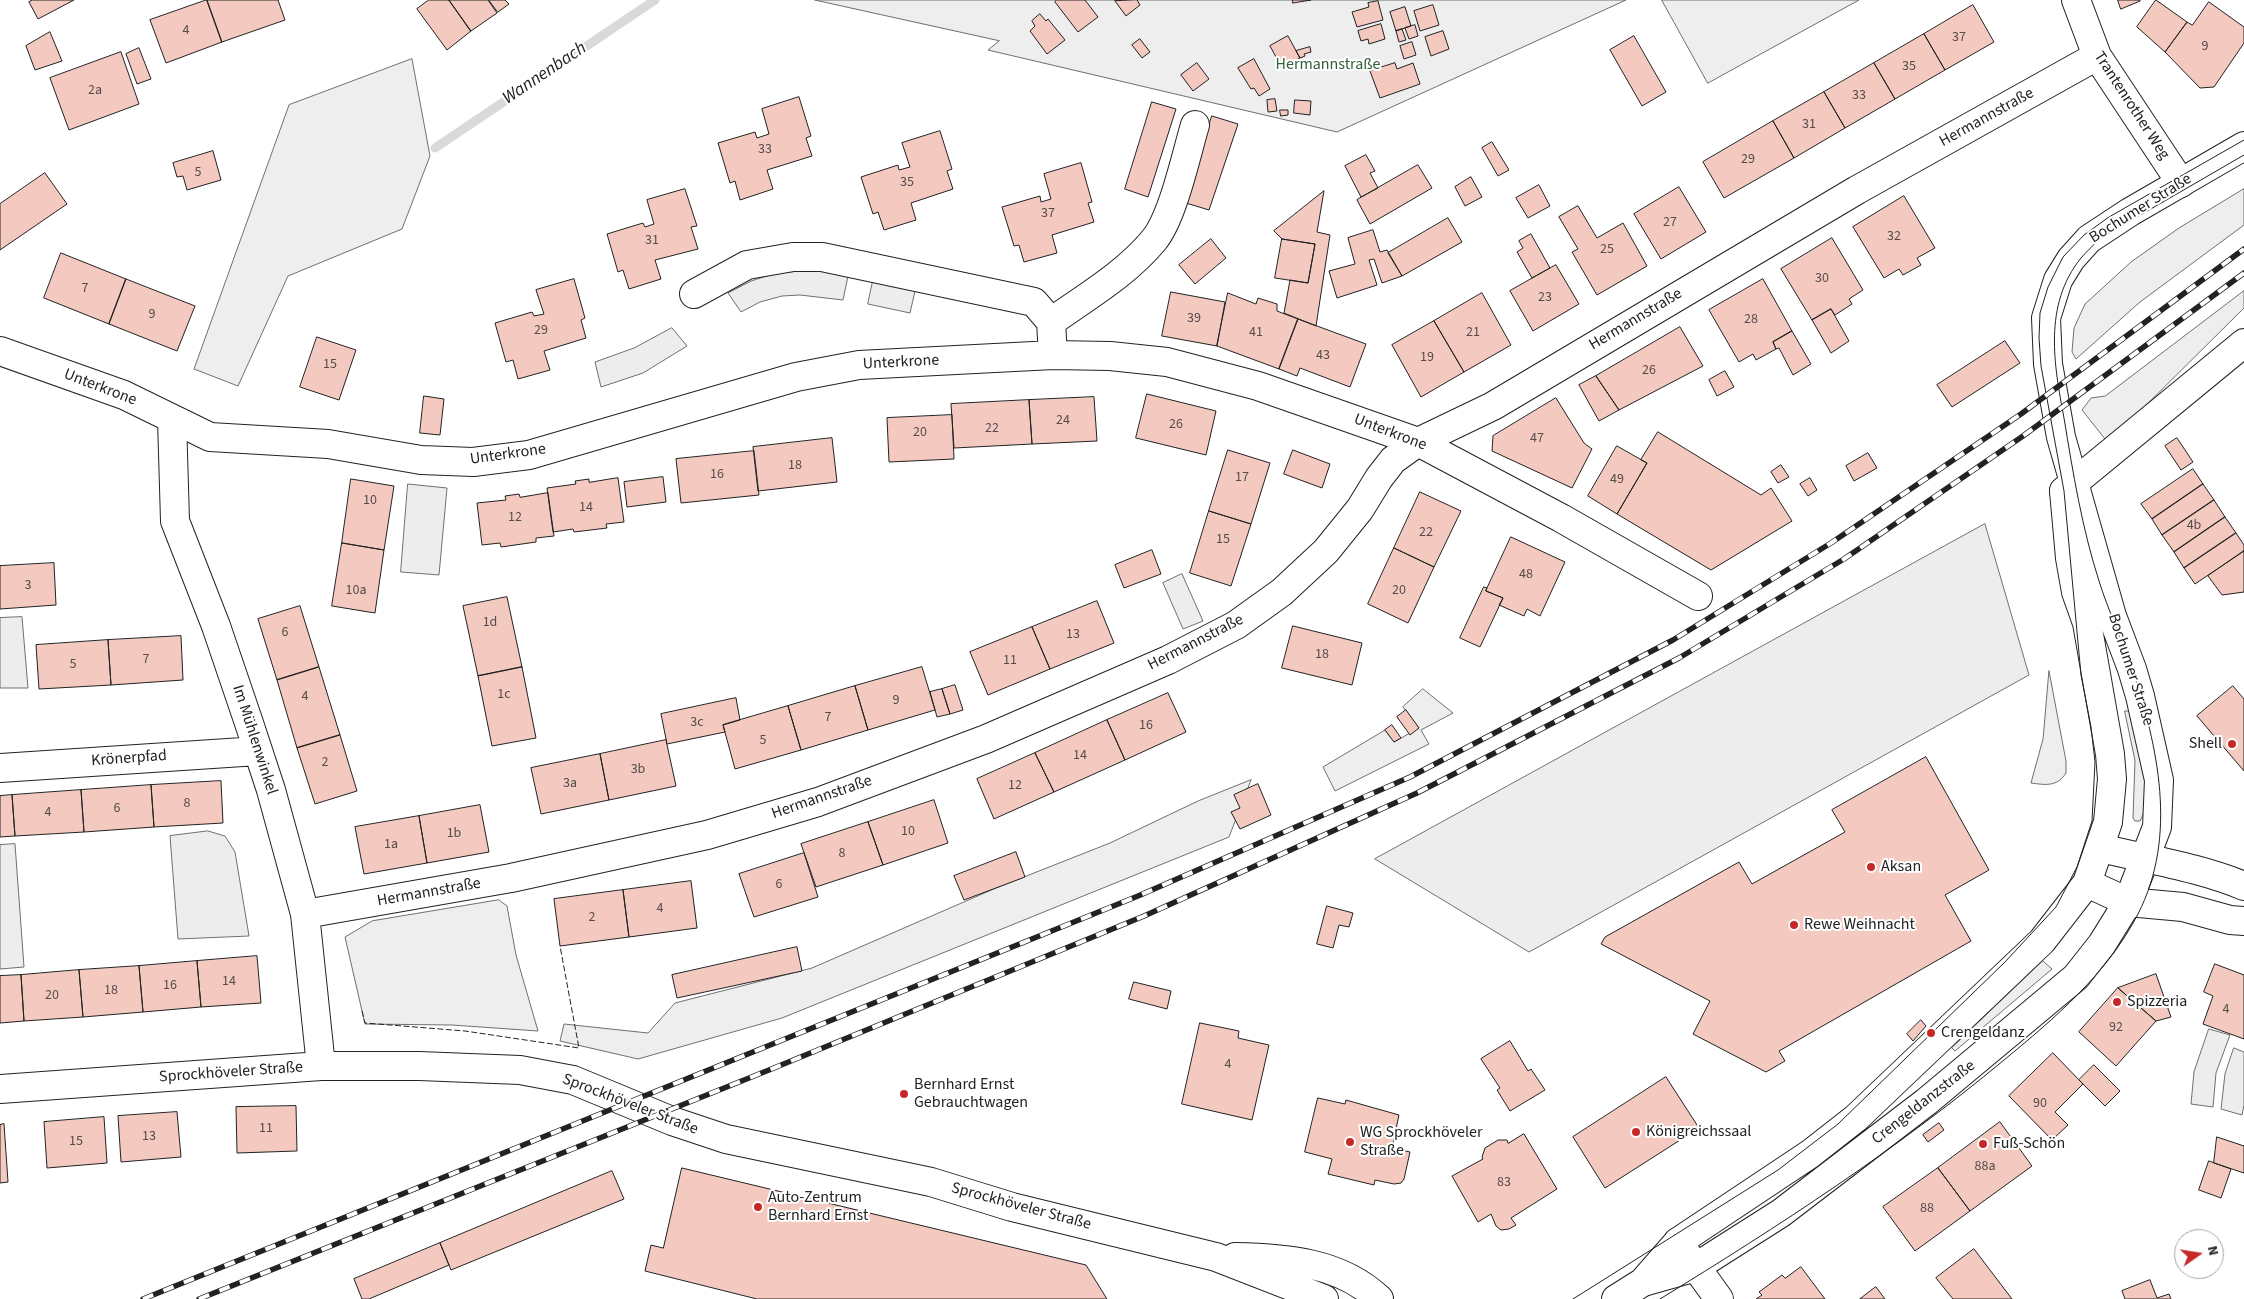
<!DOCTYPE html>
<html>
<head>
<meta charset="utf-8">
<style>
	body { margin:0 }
	#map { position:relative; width:2244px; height:1299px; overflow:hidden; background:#fff; font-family:"Source Sans 3",sans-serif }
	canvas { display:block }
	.north { position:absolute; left:2174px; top:1229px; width:50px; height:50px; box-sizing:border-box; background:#fff; border:1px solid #a7a7a7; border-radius:50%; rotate:77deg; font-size:14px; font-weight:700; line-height:20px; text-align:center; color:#222 }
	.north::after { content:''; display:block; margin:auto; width:18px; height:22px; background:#c62828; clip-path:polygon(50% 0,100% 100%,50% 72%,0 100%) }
</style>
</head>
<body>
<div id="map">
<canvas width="2244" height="1299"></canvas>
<div class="north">N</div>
</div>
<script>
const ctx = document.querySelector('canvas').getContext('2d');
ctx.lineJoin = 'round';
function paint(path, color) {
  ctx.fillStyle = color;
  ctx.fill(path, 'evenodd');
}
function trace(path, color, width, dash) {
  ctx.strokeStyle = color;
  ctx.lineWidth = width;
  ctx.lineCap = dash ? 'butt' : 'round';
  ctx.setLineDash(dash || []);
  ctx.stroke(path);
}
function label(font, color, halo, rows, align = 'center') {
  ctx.font = font + ' "Source Sans 3",sans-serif';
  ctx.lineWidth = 4;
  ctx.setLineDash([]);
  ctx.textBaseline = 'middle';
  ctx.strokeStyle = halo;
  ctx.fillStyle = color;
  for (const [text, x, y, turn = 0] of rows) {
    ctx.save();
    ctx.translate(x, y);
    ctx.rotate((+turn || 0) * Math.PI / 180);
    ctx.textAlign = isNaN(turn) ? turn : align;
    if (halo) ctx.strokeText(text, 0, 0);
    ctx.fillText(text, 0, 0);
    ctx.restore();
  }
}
const green = new Path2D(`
	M815,0H1626L1337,132L988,50L999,41Z
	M1662,0H1859L1708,83Z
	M412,59L430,156L402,229L288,276L238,386L194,369L289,105Z
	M2244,189V225L2140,302L2076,359L2072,352L2074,328L2085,304L2131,262L2179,228Z
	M2244,291V308L2116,435L2105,439L2082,410L2091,398L2105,396Z
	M2049,671L2066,761V773C2057,787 2046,785 2031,783L2043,739Z
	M1423,689L1453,713L1421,730L1429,744L1335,791L1323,767L1385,730L1394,742L1419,728L1403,707Z
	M1251,780L1229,837L782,1018L638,1059L560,1041L564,1024L648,1033L675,1003L812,968L996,888L1110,843L1198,801Z
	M499,900L507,906L516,955L538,1031L452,1025L365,1024L345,937L372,921Z
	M2043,961L2052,969L1955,1051L1952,1048Z`);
paint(green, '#eee');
trace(green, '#6f6f6f', 1);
const parking = new Path2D(`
	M799,271H824L848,276L843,300L800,295L782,296L760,302L741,312L728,293L751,281L773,274Z
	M873,281L915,291L910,313L868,304Z
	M672,328L687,346L643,373L601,387L595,362L634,348Z
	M408,484L447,488L439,575L401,572Z
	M1985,524L2029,675L1529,952L1375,859Z
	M1182,574L1203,621L1183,629L1163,583Z
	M22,617L28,688H0V618Z
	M2125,711H2131L2147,762V796L2143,815L2140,821H2135L2133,818L2135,761Z
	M208,831L225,836L235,852L249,936L178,939L170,836Z
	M15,844L24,967L0,969V845Z
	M2209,1029L2230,1035L2216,1073L2213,1107L2191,1104L2194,1072Z
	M2234,1048L2244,1052V1105L2242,1115L2221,1109L2225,1074Z`);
paint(parking, '#ededed');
trace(parking, '#6f6f6f', 1);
trace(new Path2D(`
	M435,148L655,0`), '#d9d9d9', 9);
const building = new Path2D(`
	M33,0H74L38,19L29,2Z
	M207,0H278L285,20L222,42Z
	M207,0L222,42L166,63L150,20Z
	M429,0H449L471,31L447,50L417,9Z
	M449,0H488L497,13L471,31Z
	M489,0H505L509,4L498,12Z
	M1057,0H1085L1098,17L1078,32L1055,2Z
	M1137,0L1140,5L1126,16L1115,1Z
	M1293,0H1311L1293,3Z
	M2118,0H2140V1L2121,9Z
	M2156,0L2187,22L2165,52L2137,27Z
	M1378,1L1383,20L1357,27L1352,12L1369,7L1368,3Z
	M2209,2L2244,27V43L2214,87L2200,88L2165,52L2187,22L2192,25Z
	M1433,5L1439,25L1420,31L1414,11Z
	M1973,5L1994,42L1945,70L1924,34Z
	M1405,7L1411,26L1396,31L1390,12Z
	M1040,14L1046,21L1048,19L1065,40L1047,54L1030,31L1035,26L1032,21Z
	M1381,24L1385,39L1369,44L1368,39L1361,41L1358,31Z
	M1415,25L1418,36L1409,39L1405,28Z
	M1402,29L1406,40L1399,42L1396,31Z
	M1443,31L1449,49L1431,56L1425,37Z
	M50,32L62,61L35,70L26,46Z
	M1924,34L1945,70L1895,99L1874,63Z
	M1288,36L1300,58L1282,68L1270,46Z
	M1634,36L1666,92L1642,106L1610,50Z
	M1140,39L1150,52L1142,58L1132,45Z
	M1412,42L1416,55L1404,59L1400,46Z
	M1310,47L1311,52L1304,54L1305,56L1300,58L1296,51Z
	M139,48L151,79L137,84L126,54Z
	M121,52L139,104L69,130L50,78Z
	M1254,59L1270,89L1259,96L1254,88L1251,89L1238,68Z
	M1197,63L1209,79L1193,91L1181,75Z
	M1395,63L1397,69L1413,63L1420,84L1380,98L1370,71Z
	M1874,63L1895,99L1845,128L1824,92Z
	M1824,92L1845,128L1794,158L1773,121Z
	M799,97L811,136L806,138L812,156L767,170L773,189L740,200L735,181L730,183L718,143L755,132L757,138L769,134L762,109Z
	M1275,99L1277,111L1268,112L1267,100Z
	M1295,100L1311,101L1310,115L1294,113Z
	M1152,102L1176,109L1148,197L1125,189Z
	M1280,110H1288V115L1281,116Z
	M1212,116L1238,124L1209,210L1186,203Z
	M1773,121L1794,158L1724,198L1703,162Z
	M940,131L952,169L947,171L953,189L911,203L916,220L884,230L878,212L873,214L861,177L898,165L899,170L910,167L902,143Z
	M1492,142L1509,170L1498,176L1482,148Z
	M213,151L221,180L187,190L183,176L177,177L173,163Z
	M1366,155L1375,171L1370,173L1378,188L1361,197L1345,166Z
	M1081,163L1092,202L1088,203L1094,222L1052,235L1057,253L1024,262L1019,245L1014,246L1002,207L1040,196L1041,202L1051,199L1044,174Z
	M1418,165L1432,188L1370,224L1357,200Z
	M45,173L67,204L0,250V204Z
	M1471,177L1482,197L1465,206L1455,187Z
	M1539,185L1550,206L1528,218L1516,198Z
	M1679,187L1706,232L1661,259L1634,214Z
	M685,189L697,226L691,227L698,249L655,260L661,279L629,289L623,270L618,272L607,234L643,223L645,227L654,224L647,200Z
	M1324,191L1317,232L1330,235L1316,326L1284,313L1290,280L1308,283L1315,244L1282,239L1274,231Z
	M1904,196L1935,248L1917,258L1921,265L1903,275L1899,269L1884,278L1853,227Z
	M1578,206L1597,238L1623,223L1647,266L1597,295L1572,252L1578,249L1559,217Z
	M1448,218L1462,242L1402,276L1388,253Z
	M1373,230L1380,252L1387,250L1402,276L1382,283L1374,259L1369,260L1377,285L1337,298L1329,271L1355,264L1348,238Z
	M1531,234L1550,268L1532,278L1517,252L1523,248L1519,241Z
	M1832,238L1863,290L1849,299L1852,304L1835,315L1831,309L1812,320L1781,269Z
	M1211,239L1226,258L1195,284L1179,265Z
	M1282,239L1315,244L1308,283L1275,278Z
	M61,253L126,279L109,324L44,298Z
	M1556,265L1579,304L1533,331L1510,291Z
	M126,279L195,306L177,351L109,324Z
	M574,279L585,318L581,320L586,338L544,351L550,370L518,379L513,360L506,362L495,323L532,312L534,316L544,314L536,290Z
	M1763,279L1792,331L1773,342L1776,349L1756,360L1753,354L1739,362L1709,310Z
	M1171,292L1225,302L1217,346L1162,336Z
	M1228,293L1256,304L1258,298L1277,304V311L1298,319L1279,369L1217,346Z
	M1482,293L1511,345L1464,372L1434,321Z
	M1831,309L1849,341L1831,353L1812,320Z
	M1298,319L1366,344L1350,387L1300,368L1297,376L1279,369Z
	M1434,321L1464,372L1421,397L1392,345Z
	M1680,327L1703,366L1619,410L1596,376Z
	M1792,331L1811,364L1793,375L1779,348L1776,349L1773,342Z
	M317,337L356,350L339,400L300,387Z
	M2005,341L2020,363L1952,407L1937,385Z
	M1725,371L1734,387L1717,396L1709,380Z
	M1596,376L1619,410L1599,421L1579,385Z
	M1147,394L1216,411L1206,455L1136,438Z
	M424,396L444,399L440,435L420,433Z
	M1094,397L1097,441L1032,444L1029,400Z
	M1556,398L1584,443L1592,449L1572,488L1492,451L1493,436Z
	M1029,400L1032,444L954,448L951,404Z
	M952,415L954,459L889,462L887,418Z
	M1658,432L1761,495L1771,488L1792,521L1711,570L1617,514L1647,463L1641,460Z
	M832,438L837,482L758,491L753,447Z
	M2177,438L2193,462L2181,470L2165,446Z
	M1617,446L1647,463L1617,514L1588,496Z
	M1228,450L1270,463L1251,524L1209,511Z
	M1293,450L1330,464L1322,488L1284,474Z
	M754,451L759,495L681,503L676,459Z
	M1868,453L1877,468L1854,481L1846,466Z
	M1781,465L1789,477L1778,483L1771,472Z
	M2193,469L2203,484L2152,519L2141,504Z
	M663,477L666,502L627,507L624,482Z
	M618,478L624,522L606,524L607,528L574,532L573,529L553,532L547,488L576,484L575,481L589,479V482Z
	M1810,478L1817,490L1808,496L1800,484Z
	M351,479L394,486L384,550L342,543Z
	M2203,484L2214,500L2162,535L2152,519Z
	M1420,492L1461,511L1434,567L1394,548Z
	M548,493L554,536L536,538V542L501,547L500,543L482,545L477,503L506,500L505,496L519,494L520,497Z
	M2214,500L2225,517L2174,552L2162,535Z
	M1209,511L1251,524L1231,586L1190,573Z
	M2225,517L2236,533L2184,568L2174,552Z
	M2236,533L2244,545V551L2195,584L2184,568Z
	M1511,537L1565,562L1540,616L1527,609L1524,616L1499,605L1503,598L1486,591Z
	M342,543L384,550L375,613L332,606Z
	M1394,548L1434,567L1408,623L1368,604Z
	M1152,550L1161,574L1124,588L1115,565Z
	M2244,551V592L2222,595L2208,576Z
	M54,563L56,605L0,609V566Z
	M1484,587L1487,588L1486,591L1503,598L1480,647L1460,638Z
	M507,597L522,667L478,676L463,606Z
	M1097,601L1114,643L1050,669L1032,627Z
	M300,606L319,667L277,680L258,619Z
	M1293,626L1362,643L1352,685L1282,668Z
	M1032,627L1050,669L988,695L970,652Z
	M181,636L183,680L111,685L108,640Z
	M108,640L111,685L39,689L36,645Z
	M319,667L340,735L297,748L277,680Z
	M522,667L536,738L492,746L478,676Z
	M922,667L935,710L868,730L855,686Z
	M955,685L963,710L950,714L942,689Z
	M855,686L868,730L801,750L788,706Z
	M2233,686L2244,699V771L2197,716Z
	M942,689L950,714L937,717L930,692Z
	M1168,693L1186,732L1125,760L1107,720Z
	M736,698L740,720L723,725L725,732L667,744L661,714Z
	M788,706L801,750L735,769L723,725Z
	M1406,710L1419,728L1410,735L1397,717Z
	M1107,720L1125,760L1054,792L1035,753Z
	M1392,725L1401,738L1394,742L1385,730Z
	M340,735L357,791L315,804L297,748Z
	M666,740L676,786L609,800L600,754Z
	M1035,753L1054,792L994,819L977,779Z
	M600,754L609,800L541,814L531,768Z
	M1926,757L1989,870L1945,895L1971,941L1779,1051L1785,1061L1766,1072L1693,1034L1710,1001L1601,944L1605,937L1739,862L1752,884L1845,832L1832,810Z
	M221,781L223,823L154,827L151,785Z
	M1258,784L1271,815L1240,829L1231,812L1240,808L1234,795Z
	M151,785L154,827L84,832L81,790Z
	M81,790L84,832L15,836L12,795Z
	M12,795L15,836L0,837V796Z
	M934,800L948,843L883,865L868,822Z
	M480,805L489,852L427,863L419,816Z
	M419,816L427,863L364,874L355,827Z
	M868,822L883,865L816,887L801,844Z
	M1016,852L1025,877L964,900L954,876Z
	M804,853L818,897L754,917L739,874Z
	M691,881L697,928L629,937L623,890Z
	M623,890L629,937L560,946L554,899Z
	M1327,906L1353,913L1349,927L1339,925L1333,948L1317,944Z
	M797,947L802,971L677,998L672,975Z
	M257,956L261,1003L201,1007L197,961Z
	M197,961L201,1007L143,1012L139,966Z
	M2215,964L2244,975V1039L2203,1024L2213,996L2204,992Z
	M139,966L143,1012L83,1017L79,970Z
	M79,970L83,1017L24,1021L21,975Z
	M2156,974L2171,1017L2156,1021L2118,988Z
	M21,975L24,1021L0,1023V976Z
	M1134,982L1171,991L1167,1009L1129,999Z
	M2118,988L2156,1021L2116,1066L2079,1032Z
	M1921,1020L1926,1026L1913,1041L1907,1034Z
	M1200,1023L1239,1031L1238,1038L1269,1045L1252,1120L1182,1104Z
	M1510,1041L1528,1071L1531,1069L1545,1090L1510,1111L1497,1090L1500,1088L1481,1059Z
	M2053,1053L2083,1084L2055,1112L2068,1125L2052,1140L2009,1096Z
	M2094,1065L2120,1091L2105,1106L2079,1080Z
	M1666,1077L1699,1128L1605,1188L1573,1137Z
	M1318,1098L1345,1104L1346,1100L1399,1115L1392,1148L1410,1152L1404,1179L1401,1183L1394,1184L1375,1180L1374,1185L1328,1174L1332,1159L1305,1152Z
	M296,1106L297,1151L237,1153L236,1107Z
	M177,1112L181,1157L121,1162L118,1116Z
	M104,1117L107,1163L47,1168L44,1122Z
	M2000,1122L2032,1166L1970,1211L1938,1168Z
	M1939,1123L1944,1130L1928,1142L1923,1135Z
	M4,1124L8,1182L0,1183V1125Z
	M1524,1134L1557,1189L1511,1218L1516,1225L1509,1229L1501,1230L1496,1226L1491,1214L1478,1222L1452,1176L1483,1159L1482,1157L1485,1148L1498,1140H1507L1508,1143Z
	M2217,1137L2244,1146V1173L2214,1163Z
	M2209,1161L2231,1169L2221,1198L2199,1190Z
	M682,1168L1086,1265L1107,1299H757L645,1271L651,1245L663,1248Z
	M1938,1168L1970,1211L1915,1251L1883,1207Z
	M612,1171L624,1199L451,1270L440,1243Z
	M440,1243L449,1265L369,1299H362L354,1279Z
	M1974,1249L2012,1299H1953L1936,1278Z
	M1801,1267L1825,1299H1756L1762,1295L1759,1292L1782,1275L1785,1278Z
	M2150,1280L2157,1298L2169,1294L2171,1299H2125L2122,1291Z
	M1876,1287L1885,1299H1860Z`);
paint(building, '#f3c9c0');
trace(building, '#222', 1);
const minor = new Path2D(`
	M2076,0L2097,56L2181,183
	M694,294L747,265L793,257H822L1034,302L1051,322L1053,355
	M1051,322C1086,297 1126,274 1154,240C1173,217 1186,155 1195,125
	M0,351L124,395L210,437L328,444L421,460L473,462L529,455L796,377L859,365L1053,355L1110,356L1167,362L1258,386L1418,442L1561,518L1698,596
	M172,419L175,521L216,626L249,723L271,790L305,914L321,1066
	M2064,491L2244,343
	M0,768L258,751
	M305,914L511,878L707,835L818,802L986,739L1168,660L1236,625L1282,592L1326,551L1360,509L1379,478L1393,460L1418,442L1493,406L1857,190L2097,56
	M1678,1242L1719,1299`);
const major = new Path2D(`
	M2101,848C2149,860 2198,867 2244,886
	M2087,883L2128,902L2183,907L2230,920L2244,921
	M0,1089L321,1066H419L520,1070L573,1080L672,1121L726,1139L931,1182L1012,1207L1216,1257L1324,1299
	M1235,1257C1286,1258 1340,1262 1379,1299
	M1643,1282L1678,1242L1810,1154L1856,1118L2042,941L2087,883L2108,822L2112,779L2110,754L2087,623L2076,592L2070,558L2064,491
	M1616,1299L1643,1282L1696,1267L1781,1213L1926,1102L2076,977L2102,944L2128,902L2157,827L2159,780L2140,696L2132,669L2112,616L2061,437L2048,364L2046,318L2058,280L2071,259L2089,239L2130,212L2244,146`);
trace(minor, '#222', 30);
trace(major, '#222', 30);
trace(minor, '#fff', 28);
trace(major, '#fff', 28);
trace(new Path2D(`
	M1573,1299L1778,1170L1838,1124L2005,962L2056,907L2077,867L2092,821L2095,762L2091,727L2081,675L2064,491L2041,366L2039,338L2040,313L2048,287L2063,257L2084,235L2109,217L2244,140
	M1660,1299C1779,1226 1896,1150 2004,1060C2055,1018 2107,974 2138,914C2178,836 2158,747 2132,668C2122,639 2108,610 2099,581C2082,528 2073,473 2064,418C2054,365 2043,305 2081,258C2086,252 2093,246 2099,239L2244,155`), '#222', 1);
const rail = new Path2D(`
	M143,1299L1138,896L1410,777L1673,640L1831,543L2021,414L2244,249
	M199,1299L769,1070L1144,916L1417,793L1679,658L1844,559L2023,436L2244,273`);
trace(rail, '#222', 5.5);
trace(rail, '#fff', 4, [11]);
trace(new Path2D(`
	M362,1011L365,1023L465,1031L579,1048L560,946`), '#222', 1, [6, 2.5]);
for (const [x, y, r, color] of [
	[2232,744,5,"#c62828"],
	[1871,867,5,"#c62828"],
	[1794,925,5,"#c62828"],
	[2117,1002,5,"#c62828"],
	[1931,1033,5,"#c62828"],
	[904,1094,5,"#c62828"],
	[1636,1132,5,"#c62828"],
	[1350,1142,5,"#c62828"],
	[1983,1144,5,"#c62828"],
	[758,1207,5,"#c62828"]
]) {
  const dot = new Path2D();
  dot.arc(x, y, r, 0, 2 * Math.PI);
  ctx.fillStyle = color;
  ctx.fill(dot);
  trace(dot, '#fff', 2);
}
label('14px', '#564c4a', null, [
	["4",186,31],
	["37",1959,38],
	["9",2205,47],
	["35",1909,67],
	["2a",95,91],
	["33",1859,96],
	["31",1809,125],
	["33",765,150],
	["29",1748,160],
	["5",198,173],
	["35",907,183],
	["37",1048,214],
	["27",1670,223],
	["32",1894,237],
	["31",652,241],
	["25",1607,250],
	["30",1822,279],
	["7",85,289],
	["23",1545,298],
	["9",152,315],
	["39",1194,319],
	["28",1751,320],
	["29",541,331],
	["41",1256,333],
	["21",1473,333],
	["43",1323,356],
	["19",1427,358],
	["15",330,365],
	["26",1649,371],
	["24",1063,421],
	["26",1176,425],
	["22",992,429],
	["20",920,433],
	["47",1537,439],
	["18",795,466],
	["16",717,475],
	["17",1242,478],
	["49",1617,480],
	["10",370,501],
	["14",586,508],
	["12",515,518],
	["4b",2194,526],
	["22",1426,533],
	["15",1223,540],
	["48",1526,575],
	["3",28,586],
	["10a",356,591],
	["20",1399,591],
	["1d",490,623],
	["6",285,633],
	["13",1073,635],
	["18",1322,655],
	["7",146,660],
	["11",1010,661],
	["5",73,665],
	["1c",504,695],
	["4",305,697],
	["9",896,701],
	["7",828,718],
	["3c",697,723],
	["16",1146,726],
	["5",763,741],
	["14",1080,756],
	["2",325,763],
	["3b",638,770],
	["3a",570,784],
	["12",1015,786],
	["8",187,804],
	["6",117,809],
	["4",48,813],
	["10",908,832],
	["1b",454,834],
	["1a",391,845],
	["8",842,854],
	["6",779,885],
	["4",660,909],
	["2",592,918],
	["14",229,982],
	["16",170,986],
	["18",111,991],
	["20",52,996],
	["4",2226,1010],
	["92",2116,1028],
	["4",1228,1065],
	["90",2040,1104],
	["11",266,1129],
	["13",149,1137],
	["15",76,1142],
	["88a",1985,1167],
	["83",1504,1183],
	["88",1927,1209]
]);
label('16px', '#2f5e38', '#fff', [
	["Hermannstraße",1328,65]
]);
label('16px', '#222', '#fff', [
	["Trantenrother Weg",2131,106,57],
	["Hermannstraße",1987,118,-29],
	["Bochumer Straße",2141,209,-32],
	["Hermannstraße",1636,320,-31],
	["Unterkrone",901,363,-3],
	["Unterkrone",100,388,21],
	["Unterkrone",1390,433,21],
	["Unterkrone",508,455,-8],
	["Hermannstraße",1196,643,-27],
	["Bochumer Straße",2130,670,72],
	["Im Mühlenwinkel",254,740,72],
	["Krönerpfad",129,759,-4],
	["Hermannstraße",822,798,-19],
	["Hermannstraße",429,893,-10],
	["Sprockhöveler Straße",231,1073,-4],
	["Crengeldanzstraße",1924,1103,-38],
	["Sprockhöveler Straße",630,1105,21],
	["Sprockhöveler Straße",1021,1207,15]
]);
label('16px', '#222', '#fff', [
	["Shell",2222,744,"right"],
	["Aksan",1881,867],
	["Rewe Weihnacht",1804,925],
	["Spizzeria",2127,1002],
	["Crengeldanz",1941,1033],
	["Bernhard Ernst",914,1085],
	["Gebrauchtwagen",914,1103],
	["Königreichssaal",1646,1132],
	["WG Sprockhöveler",1360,1133],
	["Straße",1360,1151],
	["Fuß-Schön",1993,1144],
	["Auto-Zentrum",768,1198],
	["Bernhard Ernst",768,1216]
], 'left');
label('italic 18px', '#222', '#fff', [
	["Wannenbach",545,74,-34]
]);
</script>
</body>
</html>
